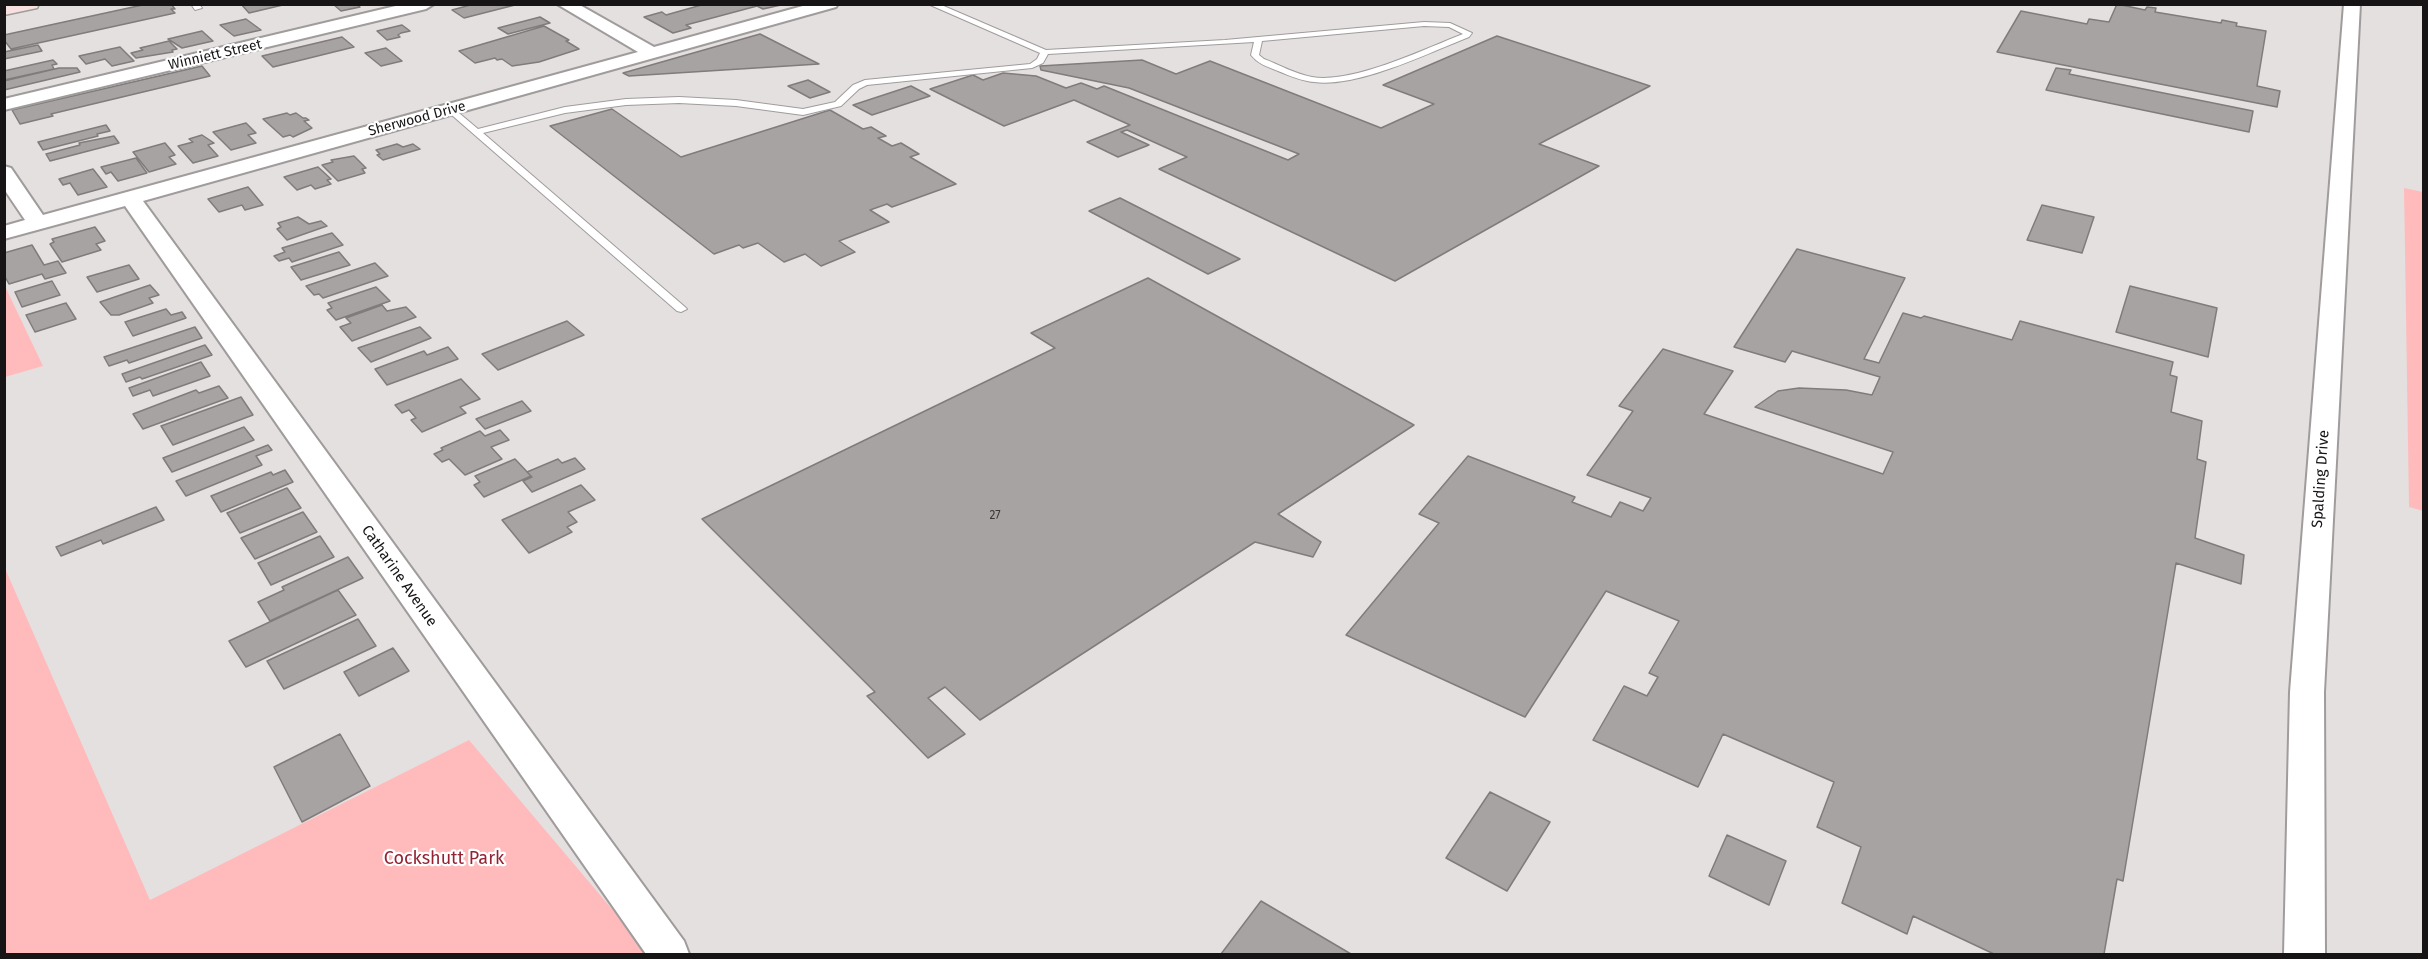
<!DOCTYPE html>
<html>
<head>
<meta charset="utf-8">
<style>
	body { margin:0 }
	#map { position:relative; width:2428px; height:959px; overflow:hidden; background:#e5e0e0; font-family:"Fira Sans",sans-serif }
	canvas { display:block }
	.frame { position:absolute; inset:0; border:6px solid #161414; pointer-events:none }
</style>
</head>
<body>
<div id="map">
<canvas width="2428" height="959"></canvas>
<div class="frame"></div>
</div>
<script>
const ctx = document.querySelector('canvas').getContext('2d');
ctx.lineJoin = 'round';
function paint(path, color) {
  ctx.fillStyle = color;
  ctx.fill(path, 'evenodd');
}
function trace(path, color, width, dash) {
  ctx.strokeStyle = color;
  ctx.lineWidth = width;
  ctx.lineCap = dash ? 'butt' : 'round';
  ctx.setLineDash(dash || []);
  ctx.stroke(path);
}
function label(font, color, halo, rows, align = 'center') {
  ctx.font = font + ' "Fira Sans",sans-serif';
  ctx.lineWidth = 4.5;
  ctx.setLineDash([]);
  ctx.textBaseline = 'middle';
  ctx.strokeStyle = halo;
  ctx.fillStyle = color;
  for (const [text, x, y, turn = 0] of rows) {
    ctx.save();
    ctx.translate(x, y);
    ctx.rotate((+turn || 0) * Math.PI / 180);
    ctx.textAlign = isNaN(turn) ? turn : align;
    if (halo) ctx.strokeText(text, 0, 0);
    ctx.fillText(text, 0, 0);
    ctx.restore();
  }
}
paint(new Path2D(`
	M2404,188L2423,192V511L2409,507Z
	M4,284L43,366L5,377H4Z
	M4,566L150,900L469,740L650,954H5Z`), '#ffbbbc');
const building = new Path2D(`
	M147,4H171L175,9H171L175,13L11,49L4,40V35Z
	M241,4H287L249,13Z
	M333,4H356L360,7L341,11Z
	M474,4H513L515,5L464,18L452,10Z
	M705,4H781V5L763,9L757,6L686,25L691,28L673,33L644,17L662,12L666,15Z
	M2117,4L2145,10L2147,7L2156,8L2155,12L2221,23L2222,20L2237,23L2236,26L2266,31L2257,86L2280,91L2277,107L1997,52L2021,11L2087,24L2089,19L2109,22Z
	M540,17L550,23L508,34L498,28Z
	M246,19L261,30L234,36L220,25Z
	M402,25L410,31L401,33L398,35L400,37L387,40L377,31Z
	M544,26L569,40L566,41L579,49L539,62L512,66L502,59L497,60L495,58L475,63L459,51Z
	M202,31L213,41L182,48L168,39Z
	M760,34L819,64L629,76L623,73Z
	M1497,36L1650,86L1539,144L1599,166L1395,281L1159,169L1187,157L1127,130L1121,132L1149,145L1118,157L1087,142L1130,125L1074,100L1004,126L930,89L973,75L983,80L1003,73L1036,76L1066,88L1081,83L1097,89L1104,86L1288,160L1299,154L1129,88L1041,70L1040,66L1142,60L1176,74L1210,61L1381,128L1434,104L1383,85Z
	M342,37L354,47L273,67L262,56Z
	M169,41L177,49L172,50L173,52L136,58L131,53L143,50L140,48Z
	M38,45L42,51L4,59V52Z
	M120,47L134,61L112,66L105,59L86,64L79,56Z
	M386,48L402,61L381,66L365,53Z
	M53,60L57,64L52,65L54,69L4,80V71Z
	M202,66L210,76L51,114L53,116L20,124L12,110Z
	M59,68H77L80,72L4,90V81Z
	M2056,68L2071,70L2069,74L2253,111L2249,132L2046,90Z
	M808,80L830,92L810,98L788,86Z
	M911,86L930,96L872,115L853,105Z
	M612,109L681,157L830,110L863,129L871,127L886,136L878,138L892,146L901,143L919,154L910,157L956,184L892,207L887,204L870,210L889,222L839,241L855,252L821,266L805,254L784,262L758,243L743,248L739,245L714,254L550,126Z
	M287,113L290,115L296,113L303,118H306L309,120L304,121L312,128L293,137L290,135L283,137L263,119Z
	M246,123L256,133L248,135L256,143L231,150L213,132Z
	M106,125L110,131L97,134L98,136L43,150L38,142Z
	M202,135L214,143L208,145L218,156L193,163L178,146L193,142L189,139Z
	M114,136L119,143L50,161L46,154L80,145L79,143Z
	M165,143L175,155L169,157L176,164L149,172L133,152Z
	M397,144L403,147L413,144L420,149L383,160L377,155L380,154L376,150Z
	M354,156L366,168L362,169L365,173L338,181L322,165L333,162L331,160Z
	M136,158L147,173L118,181L111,172L106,174L101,167Z
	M318,167L331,179L327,180L331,184L315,189L311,185L297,190L284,177Z
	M93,169L107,187L78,195L70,183L63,185L59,179Z
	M248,187L263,205L245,210L242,205L219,212L208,199Z
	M1120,198L1240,259L1208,274L1089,211Z
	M2042,205L2094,217L2082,253L2027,240Z
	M298,217L309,224L321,221L327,226L287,240L277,229L281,227L278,223Z
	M95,227L105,241L96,244L101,250L62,262L50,244L54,242L52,239Z
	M332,233L343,245L292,262L289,258L279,261L274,256L285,252L282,248Z
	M32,245L44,265L58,261L66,273L45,279L42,274L9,284L4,275V253Z
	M1797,249L1905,278L1864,359L1879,363L1903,313L1921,318L1924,316L2012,340L2020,321L2173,362L2170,375L2177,377L2171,412L2202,421L2197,459L2206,462L2195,538L2244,555L2241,584L2176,563L2123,881L2117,879L2104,954H1994L1913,916L1907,934L1842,903L1861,847L1817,827L1834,782L1723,734L1698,787L1593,740L1624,686L1647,696L1658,677L1649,673L1679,621L1606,591L1525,717L1346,635L1439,523L1419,514L1468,456L1575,497L1572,502L1611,517L1620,502L1643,511L1651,498L1587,475L1633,411L1619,406L1663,349L1733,371L1704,414L1883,474L1893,452L1755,407L1778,391L1799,388L1846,390L1872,395L1880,377L1792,351L1785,362L1734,347Z
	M339,252L350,265L301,280L291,267Z
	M375,263L388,276L323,298L319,294L314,295L306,286Z
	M129,265L139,279L97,292L87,277Z
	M1148,278L1414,425L1278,514L1321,542L1313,557L1255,542L980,720L945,687L928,698L965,734L928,758L867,696L875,692L702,519L1055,348L1031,333Z
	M52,281L60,295L22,307L15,292Z
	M150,285L159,295L149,298L153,303L119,315H111L100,302Z
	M2130,286L2217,308L2208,357L2116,332Z
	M376,287L390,301L336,320L327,310L332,308L328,303Z
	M66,303L76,319L35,332L26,315Z
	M382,305L387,311L406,307L416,317L352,341L340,327L351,323L346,318Z
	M166,309L171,315L182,312L186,318L133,336L125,322Z
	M567,321L584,335L498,370L482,354Z
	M195,327L202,338L129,363L127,360L109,366L104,357Z
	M420,327L431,338L371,362L358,348Z
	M205,345L212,355L142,379L140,377L126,382L122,374Z
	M448,347L458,359L387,385L375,369L424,351L427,355Z
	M201,362L210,376L153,396L150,390L133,396L129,388Z
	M461,379L480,399L460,407L466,413L422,432L411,420L416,418L409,410L402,413L395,405Z
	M219,386L228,398L143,429L133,414L196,390L199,393Z
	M241,397L253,415L173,445L161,426Z
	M522,401L531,411L485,429L476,419Z
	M244,427L254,440L172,472L163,458Z
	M500,430L509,440L491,447L502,459L465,475L449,459L442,462L434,454L443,450L441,448L480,431L485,436Z
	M268,445L272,450L256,456L262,465L186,496L176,481Z
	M575,458L585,469L532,492L523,481L532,477L527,472L558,459L562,463Z
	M515,459L531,476L484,497L474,485L480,482L475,476Z
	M285,470L293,482L221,512L211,496L271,472L273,475Z
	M581,485L595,500L568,512L577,522L567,527L572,532L529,553L502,520Z
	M287,488L301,508L240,533L227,513Z
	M156,507L164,520L103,544L101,540L61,556L56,547Z
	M303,512L317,532L255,559L241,538Z
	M320,536L334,557L271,585L258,563Z
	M348,557L363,578L270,621L258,602L284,590L282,587Z
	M338,590L356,615L246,667L229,641Z
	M358,619L376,646L284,689L267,661Z
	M393,648L409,671L359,696L344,672Z
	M340,734L370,786L302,822L274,767Z
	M1490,792L1550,822L1507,891L1446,858Z
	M1727,835L1786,861L1769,905L1709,876Z
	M1261,901L1351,954H1221Z`);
paint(building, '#a8a3a3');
trace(building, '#807c7c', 1.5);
const lane = new Path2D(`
	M191,4H199L202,8L195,10Z
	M928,4H939L1046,50L1225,40L1424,22L1450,23L1472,33L1469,37C1428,53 1358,88 1314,82C1302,81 1290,76 1278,71C1268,67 1258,64 1251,55L1254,42L1048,54L1043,63L1032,68L867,85L859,89L841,106L803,115L736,106L679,103L626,105L565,113L483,133L685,307L687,309L681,312L677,311L446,110L453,108L478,129L565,107L626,99L679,97L736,100L803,109L835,102L853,85L865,80L1030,64L1037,59L1040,53ZM1424,26L1449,27L1463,34C1424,49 1353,84 1312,77C1295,74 1280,65 1264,59L1259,55L1262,41Z`);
const street = new Path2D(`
	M404,4H434L426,9L4,110V99Z
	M557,4H578L654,47L810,4H838L836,7L143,201L684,941L689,954H646L125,206L4,239V226L25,220L4,189V166L11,168L43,215L638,52Z
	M2344,4H2360L2324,692L2325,954H2284L2290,692Z`);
const secondary = new Path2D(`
	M4,4H39L37,8L4,15Z`);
trace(lane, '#a19c9c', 2);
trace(street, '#a19c9c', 4);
trace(secondary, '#a19c9c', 3);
paint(lane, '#fff');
paint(street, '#fff');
paint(secondary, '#f9e0e0');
label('12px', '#3a3838', null, [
	["27",995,516]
]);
label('14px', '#161414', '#fff', [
	["Winniett Street",215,55,-13],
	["Sherwood Drive",417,119,-15]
]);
label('15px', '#161414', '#fff', [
	["Spalding Drive",2321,479,-86],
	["Catharine Avenue",399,576,55]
]);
label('18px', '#942233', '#fff', [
	["Cockshutt Park",444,859]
]);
</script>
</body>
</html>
